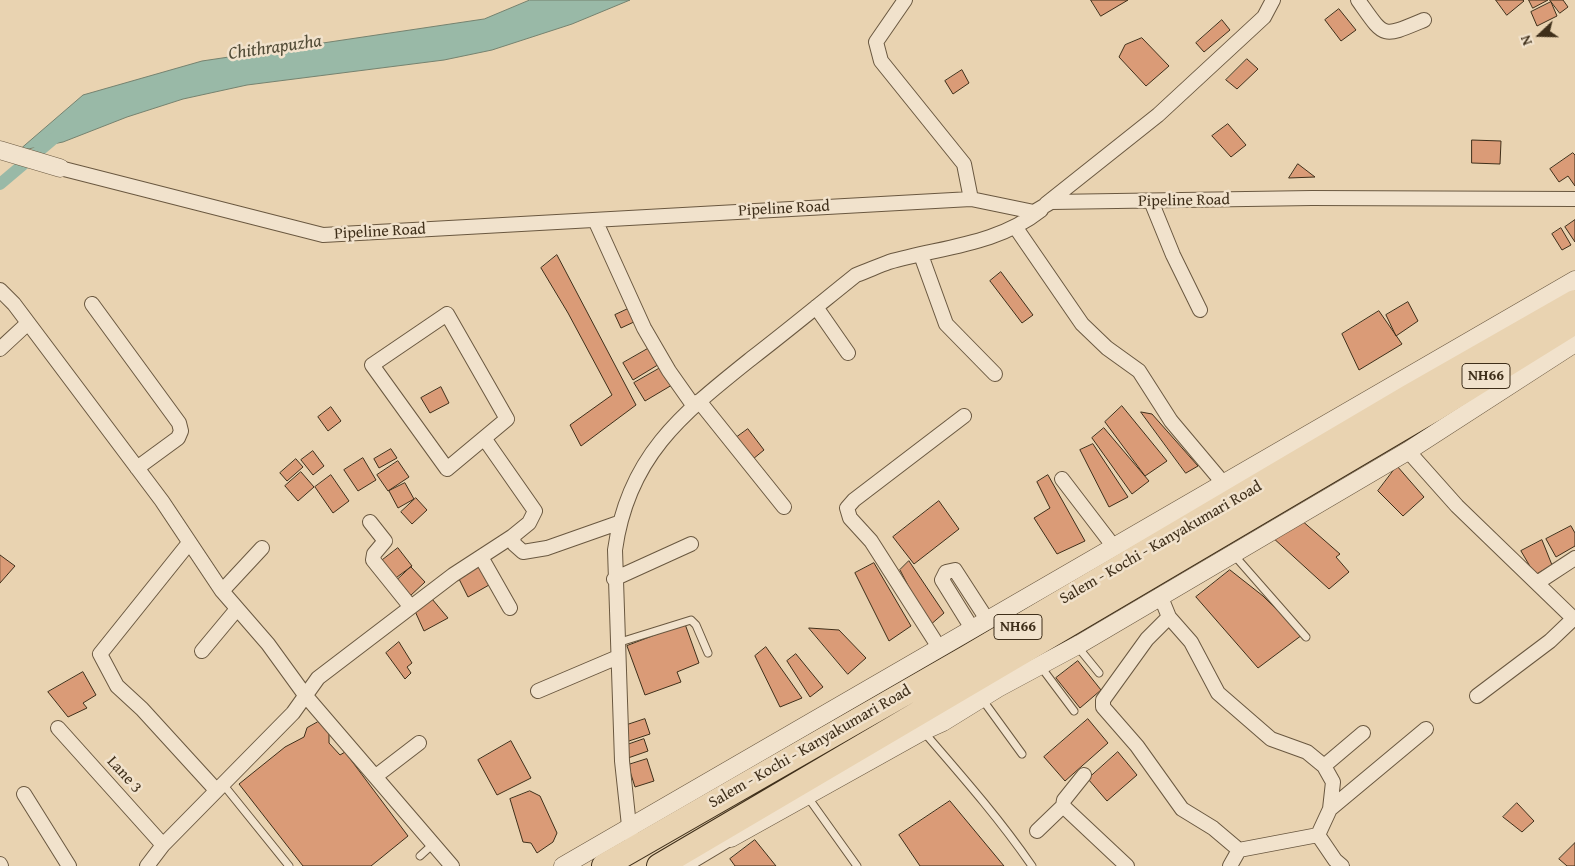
<!DOCTYPE html>
<html>
<head>
<meta charset="utf-8">
<style>
	body { margin:0 }
	#map { position:relative; width:1575px; height:866px; overflow:hidden; background:#e9d3b1; font-family:"Gentium Book Plus",serif }
	canvas { display:block }
	.north { position:absolute; left:1515px; top:10px; width:50px; height:50px; -webkit-text-stroke:4px #f1e2cc; paint-order:stroke; rotate:249deg; font-size:14px; font-weight:700; line-height:20px; text-align:center; color:#3f2f1a }
	.north::after { content:''; display:block; margin:auto; width:18px; height:22px; background:#3f2f1a; clip-path:polygon(50% 0,100% 100%,50% 72%,0 100%) }
</style>
</head>
<body>
<div id="map">
<canvas width="1575" height="866"></canvas>
<div class="north">N</div>
</div>
<script>
const ctx = document.querySelector('canvas').getContext('2d');
ctx.lineJoin = 'round';
function paint(path, color) {
  ctx.fillStyle = color;
  ctx.fill(path, 'evenodd');
}
function trace(path, color, width, dash) {
  ctx.strokeStyle = color;
  ctx.lineWidth = width;
  ctx.lineCap = dash ? 'butt' : 'round';
  ctx.setLineDash(dash || []);
  ctx.stroke(path);
}
function label(font, color, halo, rows, align = 'center') {
  ctx.font = font + ' "Gentium Book Plus",serif';
  ctx.lineWidth = 5;
  ctx.setLineDash([]);
  ctx.textBaseline = 'middle';
  ctx.strokeStyle = halo;
  ctx.fillStyle = color;
  for (const [text, x, y, turn = 0] of rows) {
    ctx.save();
    ctx.translate(x, y);
    ctx.rotate((+turn || 0) * Math.PI / 180);
    ctx.textAlign = isNaN(turn) ? turn : align;
    if (halo) ctx.strokeText(text, 0, 0);
    ctx.fillText(text, 0, 0);
    ctx.restore();
  }
}
const water = new Path2D(`
	M530,0H630L572,24L492,50L444,60L247,85L183,99L127,117L63,142L18,151L83,95L202,61L484,19Z`);
paint(water, '#99b9a7');
trace(water, '#75826f', 1);
trace(new Path2D(`
	M0,184L58,135`), '#99b9a7', 12);
const building = new Path2D(`
	M1091,0H1128L1101,16Z
	M1496,0H1523L1524,1L1507,15Z
	M1529,0H1548L1533,8Z
	M1550,0H1563L1568,7L1560,13Z
	M1551,2L1557,16L1537,26L1531,12Z
	M1339,9L1356,30L1341,41L1325,20Z
	M1222,20L1230,30L1204,52L1196,43Z
	M1142,38L1169,66L1146,86L1119,57L1125,45Z
	M1247,59L1258,69L1237,89L1226,80Z
	M962,70L969,83L953,94L945,81Z
	M1228,124L1246,145L1231,157L1212,136Z
	M1472,140L1501,141L1500,164L1472,163Z
	M1573,153L1575,155V186L1568,176L1559,182L1550,169Z
	M1298,164L1315,177L1289,178Z
	M1575,220V242L1565,227Z
	M1561,228L1571,245L1562,250L1552,234Z
	M557,255L636,405L581,446L570,425L612,395L568,313L541,268Z
	M1001,272L1033,315L1022,323L990,281Z
	M1408,302L1418,321L1396,336L1386,315Z
	M630,308L636,321L621,328L615,315Z
	M1379,311L1402,344L1359,370L1342,334Z
	M651,347L661,363L633,380L623,363Z
	M662,367L672,385L645,401L634,383Z
	M441,387L449,403L430,413L421,398Z
	M1122,406L1167,461L1145,476L1105,422Z
	M331,407L341,421L328,431L318,417Z
	M1141,412L1152,414L1198,466L1186,473Z
	M1104,428L1149,481L1132,494L1092,438Z
	M748,429L764,450L753,459L737,437Z
	M1093,444L1128,497L1109,507L1080,450Z
	M391,449L397,458L379,468L374,459Z
	M313,451L324,466L313,475L301,460Z
	M363,458L376,480L358,491L344,470Z
	M296,459L303,467L287,481L280,473Z
	M398,461L409,477L388,491L377,475Z
	M1397,466L1424,497L1403,516L1378,491Z
	M301,472L314,487L298,501L285,486Z
	M331,475L349,501L333,513L315,487Z
	M1048,475L1085,541L1057,554L1034,518L1050,508L1037,482Z
	M405,483L414,499L398,508L389,491Z
	M416,498L427,510L412,524L401,512Z
	M939,501L959,529L914,564L893,537Z
	M1300,519L1340,554L1336,557L1349,572L1329,589L1271,536Z
	M1571,526L1575,533V546L1556,557L1546,539Z
	M1542,540L1552,565L1535,575L1521,551Z
	M398,548L412,566L393,580L380,562Z
	M0,555L15,566L0,583Z
	M909,561L944,613L929,626L900,570Z
	M874,563L911,626L889,641L855,573Z
	M479,564L489,585L468,597L458,577Z
	M411,567L425,582L409,597L395,582Z
	M1230,570L1263,596L1302,635L1258,668L1196,597Z
	M432,599L448,618L424,631L414,609Z
	M685,624L699,663L677,672L681,682L645,695L627,646Z
	M809,628L839,630L866,658L848,674Z
	M399,642L412,663L407,667L411,673L405,679L386,653Z
	M766,647L802,698L780,707L755,656Z
	M796,654L823,687L810,697L787,661Z
	M1078,661L1101,690L1080,708L1056,678Z
	M83,672L96,695L83,703L87,708L68,717L48,692Z
	M645,719L650,734L626,742L621,727Z
	M1088,719L1108,743L1065,781L1044,757Z
	M318,722L329,731V743L340,755L345,752L408,836L371,866H303L239,784L285,747L304,737L307,728Z
	M644,739L648,751L628,758L624,746Z
	M511,741L531,778L497,795L478,760Z
	M1118,752L1137,775L1107,801L1088,779Z
	M647,759L654,781L635,787L628,765Z
	M530,791L540,796L557,833L553,842L537,853L531,843L523,842L510,799Z
	M950,801L1004,866H920L899,835Z
	M1517,803L1534,821L1522,832L1503,817Z
	M755,840L776,866H735L730,859Z
	M1575,843V866H1567L1559,859Z`);
paint(building, '#da9b77');
trace(building, '#3f2f1a', 1);
const service = new Path2D(`
	M1234,555L1306,637
	M617,643L691,620L696,625L708,653
	M1077,646L1099,673
	M1041,667L1074,711
	M982,699L1022,754
	M923,731C961,775 999,818 1032,866
	M222,783L289,866
	M807,796L857,866
	M420,856L432,845`);
const minor = new Path2D(`
	M905,0L876,42L881,61L964,164L971,199
	M1358,0C1385,38 1381,38 1424,20
	M60,168L323,235L971,199L1034,212L1051,202L1312,198L1575,199
	M1151,201L1173,255L1200,310
	M1046,204L1158,115L1264,17L1273,0
	M595,220L644,328L669,371L693,405
	M1016,228L1082,324L1107,348L1139,371L1171,421L1224,484
	M921,255L946,324L995,374
	M0,290L14,304L162,501L222,591L268,644L305,695L452,866
	M92,304L179,423L181,431L178,438L137,468
	M816,307L848,353
	M447,314L507,419L447,469L372,365Z
	M0,349L28,323
	M699,401L784,507
	M484,438L535,511L529,523L513,536
	M1408,451L1457,506L1575,620
	M1062,479L1114,547
	M370,522L385,541L374,554L373,560L410,606
	M189,543L100,654L117,686L142,709L216,790
	M481,557L510,608
	M614,579L691,544
	M1537,583L1575,558
	M222,591L262,548
	M1160,595L1169,617L1191,642L1218,693L1271,739L1307,752L1324,766L1333,782L1330,809L1318,835
	M1169,617L1147,639L1103,700V707L1137,746L1182,809L1213,828L1239,850L1230,866
	M973,630L942,580L946,572L955,570L988,621
	M940,649L871,541L850,518L847,508L854,500L964,416
	M202,651L237,609
	M538,691L618,657
	M1477,696L1550,641L1573,619
	M58,728L163,845
	M1324,766L1363,733
	M376,776L419,743
	M24,794L69,866
	M1063,806L1064,800L1084,775
	M1330,809L1426,729
	M1037,831L1063,806L1127,866
	M630,835L622,761L615,550C628,456 682,414 752,358C787,331 821,303 856,275C867,271 878,266 889,262C941,247 997,245 1041,210
	M1239,850L1318,835L1335,860L1342,866
	M0,864L1,866
	M147,866L163,845L293,713L318,678L453,575L513,536L514,544L523,552L547,548L618,523
	M684,866L731,838`);
const tertiary = new Path2D(`
	M0,150L60,168
	M731,838L923,731L943,722L998,688L1080,644L1408,451L1575,343
	M563,866L1575,280`);
const trunk = new Path2D(`
	M604,866L968,657L1410,396L1575,302
	M659,866L1433,410L1575,322`);
trace(service, '#6a5840', 9);
trace(minor, '#6a5840', 16);
trace(tertiary, '#6a5840', 19);
trace(trunk, '#3f2f1a', 26);
trace(service, '#f1e2cc', 7);
trace(minor, '#f1e2cc', 14);
trace(tertiary, '#f1e2cc', 18);
trace(trunk, '#e9d3b1', 24);
for (const [x, y, w] of [
	[1486,376,48],
	[1018,627,48]
]) {
  const box = new Path2D();
  box.roundRect(x - w / 2, y - 12.5, w, 25, 4);
  ctx.fillStyle = '#f1e2cc';
  ctx.fill(box);
  trace(box, '#3f2f1a', 1);
}
label('bold 15px', '#3f2f1a', null, [
	["NH66",1486,376],
	["NH66",1018,627]
]);
label('16px', '#3f2f1a', '#f1e2cc', [
	["Pipeline Road",1184,201,-1],
	["Pipeline Road",784,209,-3],
	["Pipeline Road",380,232,-3],
	["Salem - Kochi - Kanyakumari Road",1161,543,-30],
	["Salem - Kochi - Kanyakumari Road",810,747,-30],
	["Lane 3",124,775,48]
]);
label('italic 18px', '#514b36', '#f1e2cc', [
	["Chithrapuzha",275,48,-8]
]);
</script>
</body>
</html>
